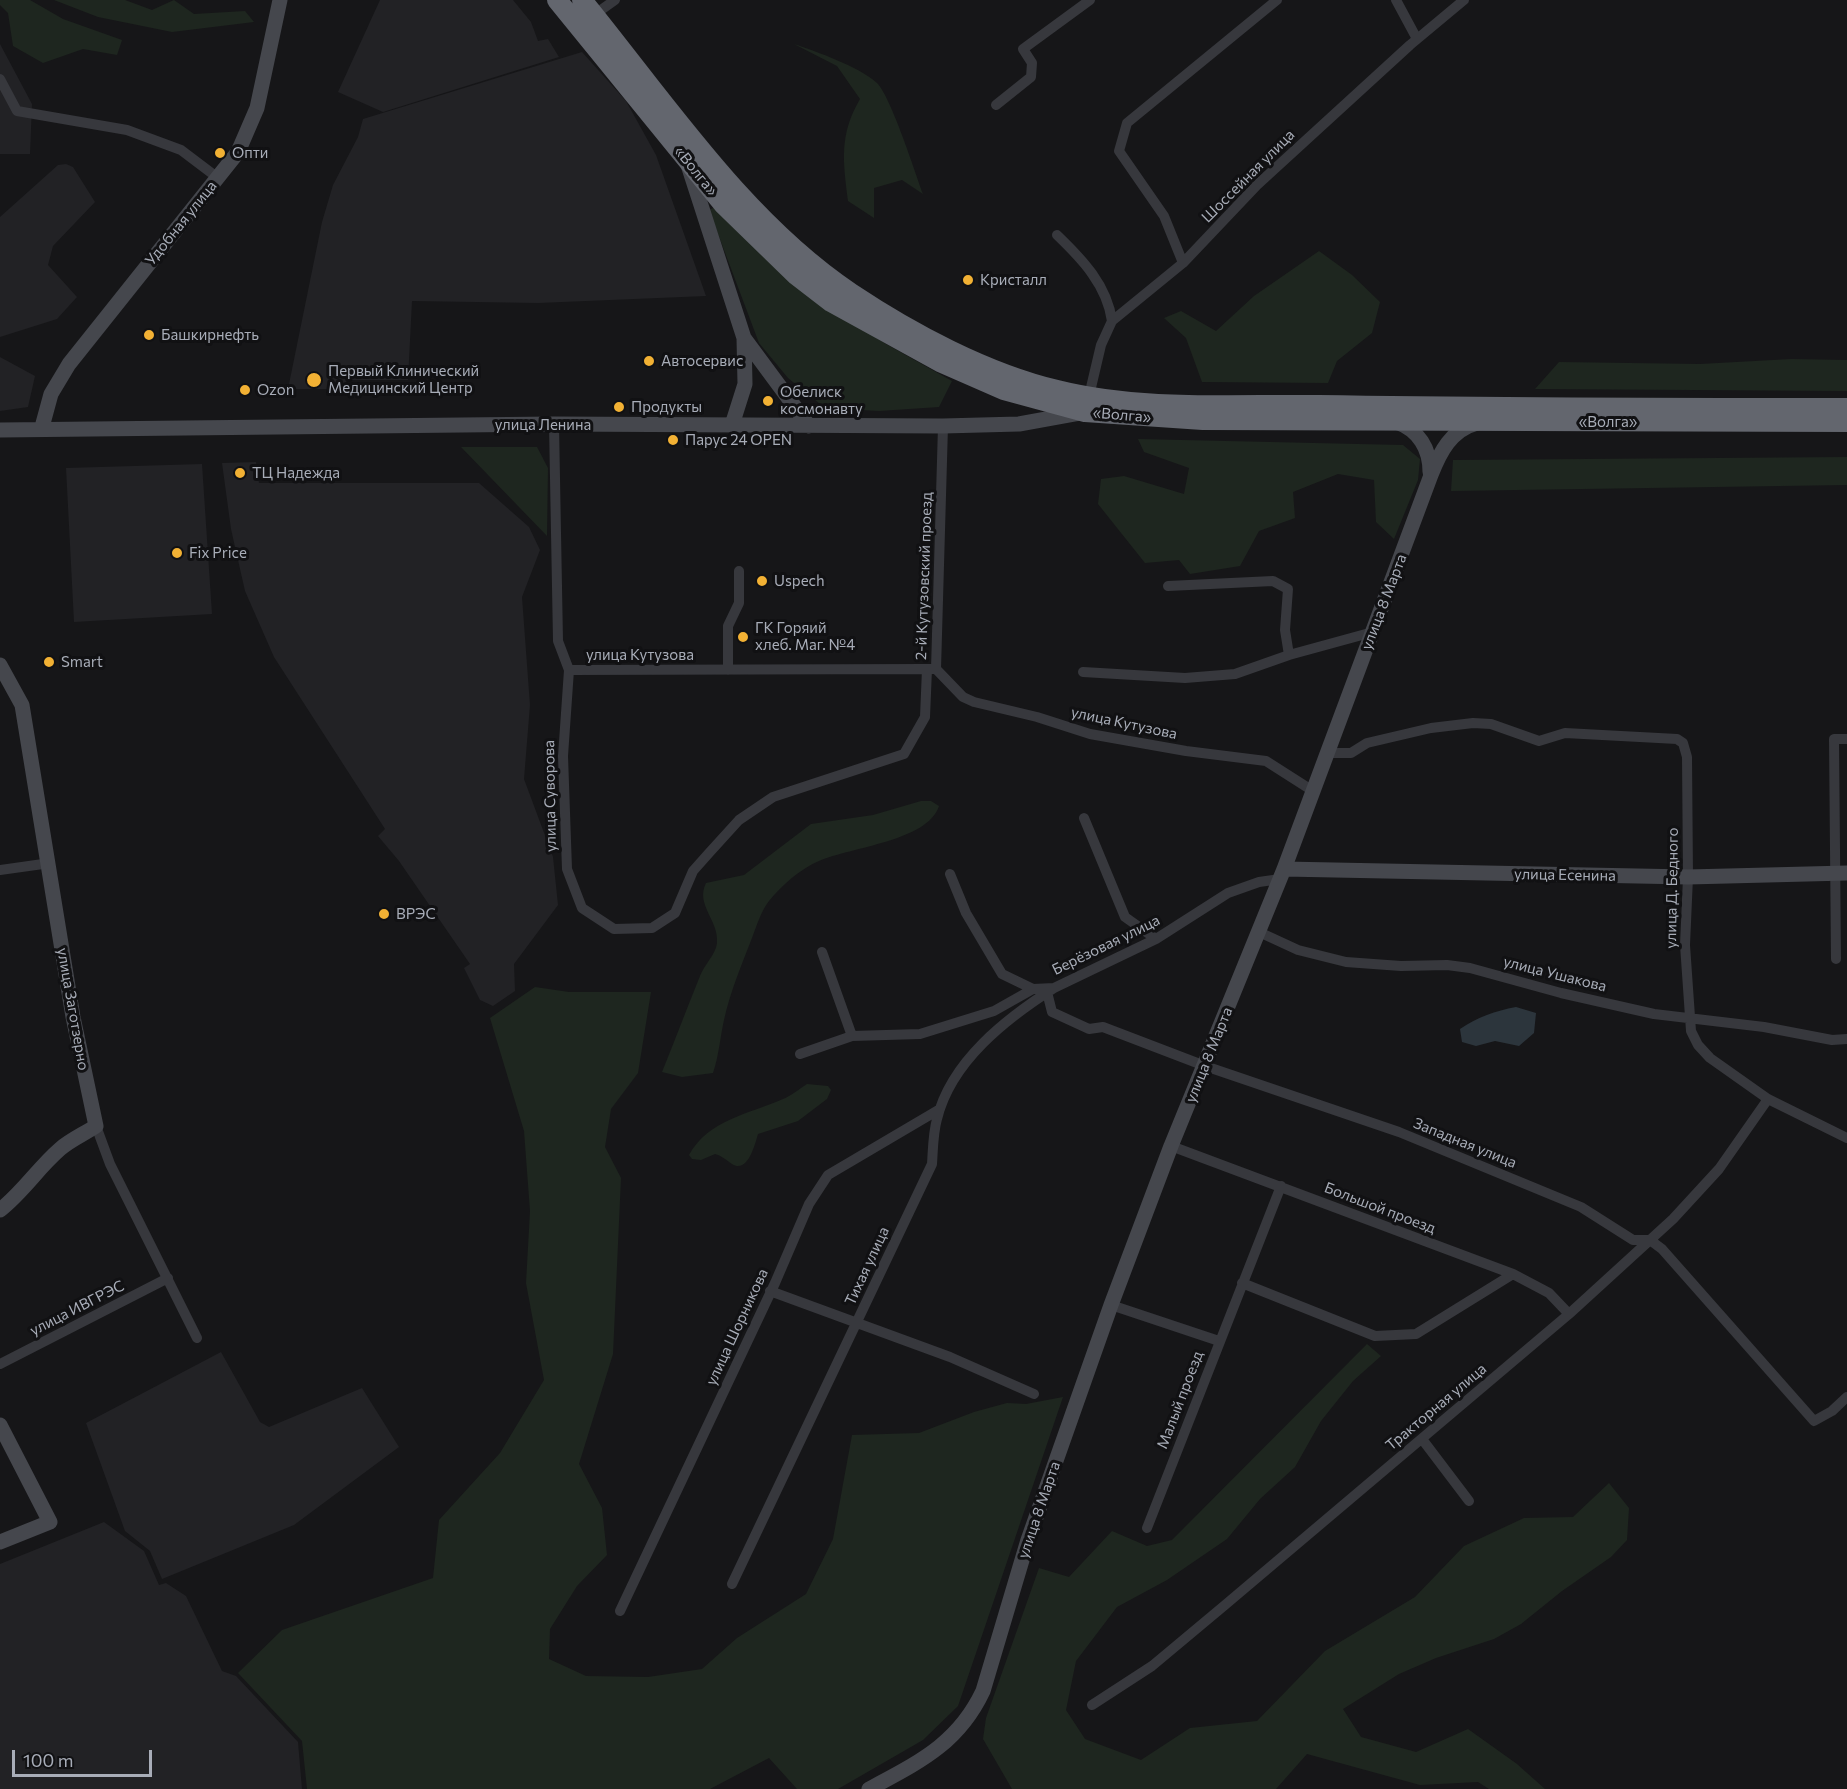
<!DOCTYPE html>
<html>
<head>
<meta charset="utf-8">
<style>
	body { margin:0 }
	#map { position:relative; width:1847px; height:1789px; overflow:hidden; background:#161618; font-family:Commissioner,sans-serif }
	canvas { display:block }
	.scale { position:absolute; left:12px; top:1750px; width:140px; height:27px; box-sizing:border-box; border:3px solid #a8adb8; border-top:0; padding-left:8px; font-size:18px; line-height:21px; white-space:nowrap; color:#a8adb8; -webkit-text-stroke:4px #111113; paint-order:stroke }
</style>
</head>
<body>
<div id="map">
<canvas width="1847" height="1789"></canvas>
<div class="scale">100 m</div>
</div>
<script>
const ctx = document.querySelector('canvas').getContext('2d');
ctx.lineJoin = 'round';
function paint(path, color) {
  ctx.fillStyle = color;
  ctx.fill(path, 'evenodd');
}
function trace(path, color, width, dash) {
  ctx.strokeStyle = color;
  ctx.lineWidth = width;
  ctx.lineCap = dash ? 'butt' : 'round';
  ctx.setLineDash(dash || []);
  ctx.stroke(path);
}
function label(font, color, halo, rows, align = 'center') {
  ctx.font = font + ' Commissioner,sans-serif';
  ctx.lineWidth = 6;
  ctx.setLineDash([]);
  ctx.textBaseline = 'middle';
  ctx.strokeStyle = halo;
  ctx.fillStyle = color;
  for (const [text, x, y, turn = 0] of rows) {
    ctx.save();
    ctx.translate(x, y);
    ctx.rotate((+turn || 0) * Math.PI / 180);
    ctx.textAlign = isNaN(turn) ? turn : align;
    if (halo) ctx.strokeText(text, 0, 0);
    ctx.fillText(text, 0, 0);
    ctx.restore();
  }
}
paint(new Path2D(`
	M380,0H513L531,22L538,41L548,39L559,57L383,112L338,92Z
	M0,44L32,104L30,154H0Z
	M582,52L626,101L656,155L706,296L538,303L412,301L408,380H347L346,389H288L322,222L333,185L358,137L363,119Z
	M66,164L73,167L95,202L53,246L48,265L77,297L57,319L0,337V217L58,165Z
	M0,357L35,376L28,407L0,411Z
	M256,462L259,483H479L529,527L540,550L522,597L530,705L524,779L553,857L558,905L514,964L515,991L493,1006L480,1000L464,968L470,964L399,861L378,836L385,829L274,657L245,591L231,529L222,463Z
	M202,464L212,614L74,622L66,468Z
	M221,1352L260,1422L269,1427L362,1388L399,1447L294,1525L162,1579L150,1551L125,1531L86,1423Z
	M104,1522L144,1551L159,1585L166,1583L186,1596L222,1671L236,1676L298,1742L302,1789H0V1564Z`), '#222225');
paint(new Path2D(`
	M0,0H30L63,19L122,40L117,55L83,49L43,63L13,46L8,13L0,5Z
	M54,0H125L152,10L174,0L194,14L245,11L254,22L172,32L98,17Z
	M794,44C817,52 858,66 877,83C891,97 915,172 923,194L902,180L874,188V218L848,201C843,161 839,135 860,99L837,66Z
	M717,206L772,265L834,311L886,344L952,381L939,407L879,411L825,408L788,378L759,343L709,210Z
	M1319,251L1352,275L1380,302L1372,333L1337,361L1328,383L1202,382L1186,338L1164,318L1181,311L1216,331L1254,296Z
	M1791,359L1847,360V391L1535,389L1559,362L1700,364Z
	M1138,439L1403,445L1420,459L1418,480L1394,539L1376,522L1374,480L1338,474L1293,492L1295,518L1259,531L1240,566L1190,574L1179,560L1145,563L1098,504L1101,479L1124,476L1184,494L1189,468L1144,452Z
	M461,447H537L548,468L547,536Z
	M1847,457V485L1451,491L1453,460Z
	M921,801H931L939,806C928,841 851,847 819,861C800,869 782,885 769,901C761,911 757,925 752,938C742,964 730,992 724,1020C720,1038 719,1055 713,1073L682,1077L662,1072C675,1040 687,1008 700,976C704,965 716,954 717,943C719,920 695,905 706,883L744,875L811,824L873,815Z
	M535,987L569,992H651L638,1073L611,1109L605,1147L621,1178L613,1354L579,1464L602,1508L607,1555L577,1586L550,1629L549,1659L586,1676L648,1677L702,1669L737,1638L806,1594L833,1539L852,1435L919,1433L974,1412L1007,1403L1026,1404L1063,1397L958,1706L923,1740L838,1789H797L769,1758L710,1789H307L302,1741L238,1673L282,1630L433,1578L439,1520L500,1453L544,1380L526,1283L530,1211L524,1131L490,1018Z
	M807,1084L828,1086L831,1090L827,1099L798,1121L758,1134C755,1144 748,1174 732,1164C726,1160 722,1156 715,1154L701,1160L692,1159L689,1155C708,1120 749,1114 783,1099C791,1096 799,1089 807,1084Z
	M1367,1344L1381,1356L1353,1381L1321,1421L1295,1467L1260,1499L1227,1539L1167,1580L1117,1607L1076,1661L1066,1710L1085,1739L1141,1760L1190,1728L1257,1721L1325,1651L1415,1597L1464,1546L1524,1518L1573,1517L1609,1483L1629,1508L1627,1540L1611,1557L1562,1591L1521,1624L1494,1639L1436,1658L1399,1674L1343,1709L1361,1737L1416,1752L1468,1729L1517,1764L1545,1789H1489L1478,1782L1420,1785L1307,1754L1276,1789H1012L983,1739L986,1718L1039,1568L1069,1577L1112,1531L1147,1546L1172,1540Z`), '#1e261f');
paint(new Path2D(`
	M1516,1007L1536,1013L1534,1033L1519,1046L1495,1041L1476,1046L1462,1042L1460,1029C1478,1017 1495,1011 1516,1007Z`), '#2c353c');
trace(new Path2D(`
	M1396,0L1417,39
	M594,15L615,0
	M0,79L17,111L127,130L181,150L218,178
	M996,105L1031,77L1032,63L1023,49L1090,0
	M1057,235C1082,259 1107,285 1112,321
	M1183,263L1164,216L1119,151L1127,123L1277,0
	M1089,396L1101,345L1112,321L1183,263L1257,185L1410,45L1464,0
	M554,424L558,641L569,670L563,756L567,869L582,908L614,929L652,928L675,913L693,871L709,853L739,820L773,797L904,754L925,717L927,669H936L943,426
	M1168,586L1273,581L1288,589L1285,630L1289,655L1373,632
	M936,669L963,697L974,702L1037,717L1090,734L1186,751L1266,761L1313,791
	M569,670L927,669
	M728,670V626L739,603V571
	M1083,672L1185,678L1235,674L1289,655
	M1327,753H1351L1367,743L1431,728L1473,723L1491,724L1539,741L1565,733L1677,739L1683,743L1687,757L1688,877L1685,945L1691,1031L1698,1045L1710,1058L1768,1099L1847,1138
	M1084,818L1125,917L1156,939
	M0,870L50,863
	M950,874L966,913L1002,974L1033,989
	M1259,932L1298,950L1346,962L1401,966L1447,965L1470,968L1561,993L1654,1014L1764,1027L1832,1040L1847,1039
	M822,952L852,1036
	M1836,959L1834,739H1847
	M1047,992L1052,1012L1089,1029L1103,1027L1205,1066L1399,1132L1581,1207L1633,1240H1650L1662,1249L1814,1421L1832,1411L1847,1397
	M800,1054L852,1036L920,1034L994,1011L1033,989L1054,988L1156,939L1228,893L1259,882L1280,879
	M96,1126L110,1164L197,1338
	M1171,1146L1513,1274L1549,1293L1569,1314
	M1242,1283L1375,1336L1416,1334L1513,1274
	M770,1291L950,1357L1034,1394
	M1111,1305L1219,1341
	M0,1364L168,1278
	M1422,1439L1469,1501
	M1147,1528L1281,1186
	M732,1584L932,1164C933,1149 933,1133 937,1119C951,1061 1007,1018 1054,988
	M620,1611L775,1283L809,1204L828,1175L940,1109
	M1092,1705L1152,1666L1225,1605L1569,1314L1673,1219L1719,1169L1768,1099`), '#37383d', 10);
trace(new Path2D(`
	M688,165L744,338L809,426
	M1396,422C1419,430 1430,449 1430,472
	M732,425L745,384L744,338
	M42,427L51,394L69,364L238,152L257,108L280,0
	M0,430L554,424L943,426L1019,424L1085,412
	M0,665L22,705L73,1017L96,1126C84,1134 70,1140 60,1149C38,1168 23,1192 0,1210
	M1284,869L1688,877L1847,873
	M0,1425L50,1522L0,1542
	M869,1789C919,1762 958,1744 983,1691L1028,1540L1111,1305L1171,1146L1284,869L1431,475C1440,452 1451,430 1477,423`), '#45474d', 15);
trace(new Path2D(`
	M557,0L723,204L796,275L831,302L940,362L1004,390L1085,412L1203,420L1847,422
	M582,0C663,99 743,221 851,293C911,333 986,373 1057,390C1141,411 1233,404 1319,405C1495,408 1671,408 1847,408`), '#63666e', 20);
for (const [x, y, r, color] of [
	[220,153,6,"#f2b134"],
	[968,280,6,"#f2b134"],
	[149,335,6,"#f2b134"],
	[649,361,6,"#f2b134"],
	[314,380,8,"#f2b134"],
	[245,390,6,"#f2b134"],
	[768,401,6,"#f2b134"],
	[619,407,6,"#f2b134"],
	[673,440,6,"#f2b134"],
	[240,473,6,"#f2b134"],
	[177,553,6,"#f2b134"],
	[762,581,6,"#f2b134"],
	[743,637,6,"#f2b134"],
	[49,662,6,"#f2b134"],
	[384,914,6,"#f2b134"]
]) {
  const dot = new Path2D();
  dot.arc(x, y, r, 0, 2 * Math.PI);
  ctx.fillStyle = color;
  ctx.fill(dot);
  trace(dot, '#111113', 2);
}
label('15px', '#a8adb8', '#111113', [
	["Опти",232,153],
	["Кристалл",980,280],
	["Башкирнефть",161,335],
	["Автосервис",661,361],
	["Первый Клинический",328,371],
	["Медицинский Центр",328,388],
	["Ozon",257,390],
	["Обелиск",780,392],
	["космонавту",780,409],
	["Продукты",631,407],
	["Парус 24 OPEN",685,440],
	["ТЦ Надежда",252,473],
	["Fix Price",189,553],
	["Uspech",774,581],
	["ГК Горяий",755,628],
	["хлеб. Маг. №4",755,645],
	["Smart",61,662],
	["ВРЭС",396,914]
], 'left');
label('15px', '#a8adb8', '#111113', [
	["«Волга»",696,171,51],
	["Шоссейная улица",1248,176,-45],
	["Удобная улица",181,223,-51],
	["«Волга»",1122,415,5],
	["«Волга»",1608,422],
	["улица Ленина",543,425],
	["2-й Кутузовский проезд",924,576,-88],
	["улица 8 Марта",1384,602,-69],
	["улица Кутузова",640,655],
	["улица Кутузова",1124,723,12],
	["улица Суворова",550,796,-91],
	["улица Есенина",1565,875,1],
	["улица Д. Бедного",1672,888,-89],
	["Берёзовая улица",1106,945,-26],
	["улица Ушакова",1555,974,14],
	["улица Заготзерно",73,1009,80],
	["улица 8 Марта",1209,1055,-68],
	["Западная улица",1465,1143,22],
	["Большой проезд",1380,1208,21],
	["Тихая улица",867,1266,-65],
	["улица ИВГРЭС",77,1308,-27],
	["улица Шорникова",737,1327,-65],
	["Малый проезд",1180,1400,-69],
	["Тракторная улица",1436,1407,-40],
	["улица 8 Марта",1039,1510,-71]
]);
</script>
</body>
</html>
